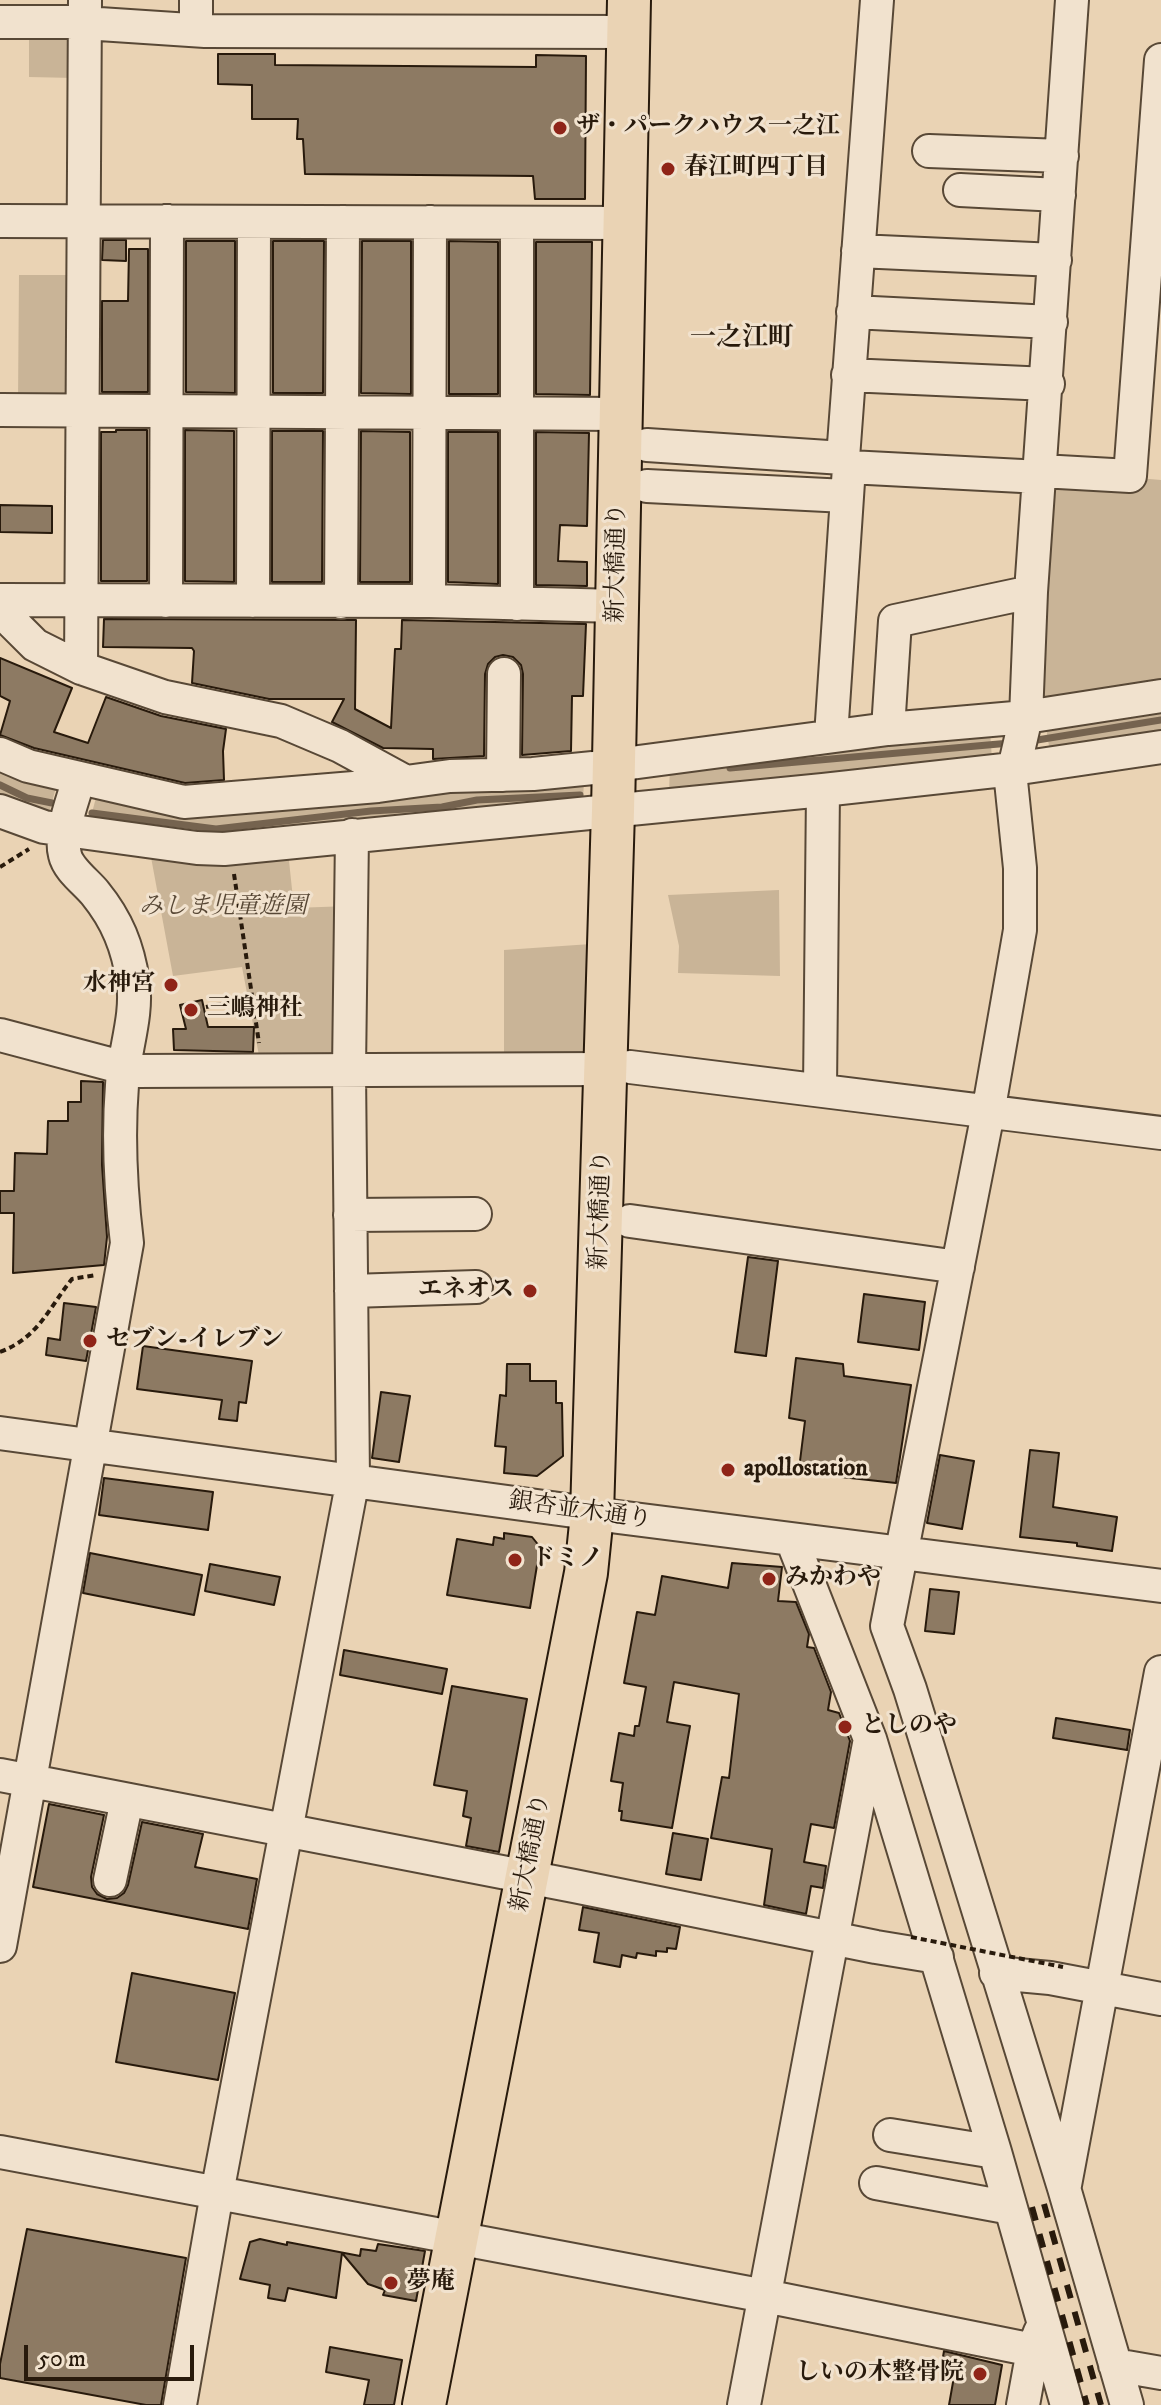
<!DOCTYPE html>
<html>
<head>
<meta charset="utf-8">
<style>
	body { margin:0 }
	#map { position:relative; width:1161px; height:2405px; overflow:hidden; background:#ead3b4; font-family:"IM FELL DW Pica",serif }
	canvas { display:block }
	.scale { position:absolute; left:24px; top:2345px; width:170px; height:36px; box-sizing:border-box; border:4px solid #281a0c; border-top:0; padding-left:10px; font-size:24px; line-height:28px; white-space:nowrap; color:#281a0c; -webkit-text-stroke:6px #f1e2ce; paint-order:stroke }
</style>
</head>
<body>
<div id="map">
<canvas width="1161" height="2405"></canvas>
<div class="scale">50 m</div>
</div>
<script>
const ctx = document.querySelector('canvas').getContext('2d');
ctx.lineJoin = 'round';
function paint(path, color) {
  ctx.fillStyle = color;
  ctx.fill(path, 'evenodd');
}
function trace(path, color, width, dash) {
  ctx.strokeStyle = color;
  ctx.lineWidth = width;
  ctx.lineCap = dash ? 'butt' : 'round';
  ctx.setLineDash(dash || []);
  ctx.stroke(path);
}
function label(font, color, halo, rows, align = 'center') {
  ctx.font = font + ' "IM FELL DW Pica","Noto Serif JP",serif';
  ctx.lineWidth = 6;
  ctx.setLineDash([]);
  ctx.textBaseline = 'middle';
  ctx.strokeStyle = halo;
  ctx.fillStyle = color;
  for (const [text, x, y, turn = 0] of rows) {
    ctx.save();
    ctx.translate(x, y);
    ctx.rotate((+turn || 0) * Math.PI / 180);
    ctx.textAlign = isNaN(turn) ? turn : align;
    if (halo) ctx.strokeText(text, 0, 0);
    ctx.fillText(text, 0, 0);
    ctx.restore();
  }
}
paint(new Path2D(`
	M29,32H68L75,78L29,77Z
	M19,275H66L72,281V394L66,400H18Z
	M1047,470L1161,480V693L1028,709Z
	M1161,704V738L1050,752L1045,722Z
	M990,729L992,760L669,793L670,765Z
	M0,761L58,780L48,817L0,800Z
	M584,778L583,805L222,840L89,824L98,790Z
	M148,841L287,842L294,908L349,906L345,1068L261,1066L242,967L173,976Z
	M779,890L780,976L678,973L679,946L668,895Z
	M591,944L590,1065L504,1066V950Z`), '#c9b497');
trace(new Path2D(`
	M1031,741L1161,720
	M730,768L1010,743
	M0,785L27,798L52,803
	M92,813L216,829L371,811L442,807L477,800L580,795`), '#75634f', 7);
const building = new Path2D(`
	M218,54H275V65L536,67V55L586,56L585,199H535L533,176L305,174L303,139H297L298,119H252V85L218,84Z
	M103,240H126V261L102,260Z
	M186,241H235V393L186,392Z
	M273,241H324L323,393H273Z
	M362,241H411V394L361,393Z
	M449,241L498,242V394H449Z
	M536,242H592L590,395L536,394Z
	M129,249H148V392H102V301H128Z
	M116,430H147V581H101V432H116Z
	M185,430L234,431V582L185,581Z
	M272,431H323L322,582H272Z
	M361,431L410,432V582H360Z
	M448,432H498V584L448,582Z
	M536,432L589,433L587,526L560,525L558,561L587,562V586L536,585Z
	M0,505L52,506V533L0,532Z
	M104,619L356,620L355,709L391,728L395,649H401L402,620L586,624L583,696H572L571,751L522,755L523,674L521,665L513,657L503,655L495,657L488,664L485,674L484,756L433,759V749L383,748L332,722L344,699H269L192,683L194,651L192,648L103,647Z
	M0,658L72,688L54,732L88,743L106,697L161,716L226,729L223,751L224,780L185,783L34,748L0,735L10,701L0,696Z
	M202,1000L208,1027H254L253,1052L174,1050L173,1029H186L180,1005Z
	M81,1081L103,1082L102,1165L107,1237L104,1265L13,1273L14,1213H0V1191H14L15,1153L47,1154L48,1121H68V1102H81Z
	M748,1257L778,1261L766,1356L735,1352Z
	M864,1294L925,1302L919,1350L858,1342Z
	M64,1303L96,1307L86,1361L46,1355L48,1338L60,1340Z
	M143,1346L252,1361L246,1403L239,1402L237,1421L219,1419L222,1400L137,1389Z
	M796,1358L843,1364L844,1376L911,1385L896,1483L832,1476L831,1472L799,1469L805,1421L789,1418Z
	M507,1364H530V1381H556V1403H562L563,1456L537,1476L504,1473L506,1447L495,1446L500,1395L506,1396Z
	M381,1392L410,1396L399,1462L372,1458Z
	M1030,1450L1059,1453L1053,1507L1117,1517L1112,1551L1077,1546V1543L1020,1537Z
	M940,1455L974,1461L962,1529L927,1523Z
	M104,1478L213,1492L208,1530L99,1515Z
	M504,1533L532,1537L540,1547L530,1608L447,1595L457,1539L493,1545L494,1537L504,1539Z
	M90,1553L202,1575L194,1615L83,1593Z
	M732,1563L782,1567L778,1601L796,1602L809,1634L807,1647L814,1648L831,1692L828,1710L839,1713L850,1741L834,1828L811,1824L804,1862L826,1866L823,1888L811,1886L806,1914L764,1905L772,1849L711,1838L722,1777L729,1778L739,1694L674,1682L667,1722L690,1726L672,1828L621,1820L622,1811H619L623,1783L611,1781L619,1733L634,1736L635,1726H639L646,1687L624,1683L637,1612L655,1615L662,1576L728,1588Z
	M210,1564L280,1577L274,1605L205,1591Z
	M930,1589L959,1592L954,1634L925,1631Z
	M344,1650L447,1669L442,1694L340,1675Z
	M452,1686L527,1699L499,1852L466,1846L471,1818L463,1816L467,1791L434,1785Z
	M1056,1718L1130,1730L1127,1750L1053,1738Z
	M49,1804L104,1815L91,1877L92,1887L97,1894L107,1899L117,1898L124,1893L128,1885L142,1822L203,1834L195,1867L257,1879L248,1929L33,1887Z
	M673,1833L708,1839L701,1880L666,1874Z
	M583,1907L680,1927L676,1949L667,1948V1952L656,1951V1956L637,1953L636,1958L622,1955L620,1967L594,1962L599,1933L579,1930Z
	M132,1973L235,1993L218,2080L116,2062Z
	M27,2229L186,2258L161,2405H146L0,2378V2364Z
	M260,2239L287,2245V2242L360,2256L361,2249L376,2251L378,2244L425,2251L416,2301L383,2295L385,2290L368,2284L342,2253L336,2298L288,2288L285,2301L268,2298L270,2285L240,2279L250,2242Z
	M330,2347L402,2360L394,2405H364L369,2380L326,2372Z
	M944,2351L1002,2365L995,2405H949L955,2371L941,2369Z`);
paint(building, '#8d7a63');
trace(building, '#281a0c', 2);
const minor = new Path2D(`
	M1072,0L1031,592L1026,717L1011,781L1020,868V930L988,1113L887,1626L910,1689L1064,2188L1127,2405
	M0,22H69L205,31L629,32
	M196,30V0
	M929,151L1062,156
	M960,190L1059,195
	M0,221L625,223
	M517,223V604
	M858,251L1055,260
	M853,312L1051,322
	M848,375L1048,384
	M0,410L621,414
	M647,445L843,458
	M849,467L1041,477
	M1041,471L1130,476L1161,60
	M647,486L846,496
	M0,600L429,601L617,606
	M166,601L167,221
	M253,601L254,222
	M429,601L430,222
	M341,602L343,222
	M0,610L35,645L81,668L165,697L281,721L340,746L406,782L450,776L533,774L593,768L888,729L1026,717L1161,696
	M81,668L85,0
	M888,729L895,621L1031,592
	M831,736L849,467L843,458L877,0
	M0,754L28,766L184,802L378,786L406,782
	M503,775L504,674
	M0,811L44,827L197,848L224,849L823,790L1013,769L1161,747
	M0,1035L136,1071L606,1069
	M630,1067L1161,1133
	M820,1089L823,790
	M350,1215L475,1214
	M630,1221L958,1267
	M351,1291L476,1287
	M0,1433L618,1517L1161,1586
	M792,1540L870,1739L995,2152L1067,2405
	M0,1775L574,1886L876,1947L937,1957
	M110,1880L127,1800
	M0,1946L127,1243C121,1193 118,1135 122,1085C124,1051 138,1016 133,982C128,947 117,920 95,893C86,882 68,869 65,855C59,832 73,801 79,778
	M996,1973L1050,1978L1161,1999
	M890,2135L995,2152
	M0,2152L765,2296L1033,2350
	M876,2183L1011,2208
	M1065,2185L1161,1672
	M1115,2365L1161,2373
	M180,2405L217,2193L353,1479L349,1070L352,835
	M744,2405L869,1744
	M1023,2405L1033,2350L1040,2332`);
const major = new Path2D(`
	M424,2405L586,1573L592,1514L613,811L629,0`);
trace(minor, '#584836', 36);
trace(major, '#281a0c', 46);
trace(new Path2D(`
	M0,867L29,849
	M234,874L259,1043
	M206,1007L252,998
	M0,1352C39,1337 48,1309 72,1279L96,1275`), '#281a0c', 4, [6, 4]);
trace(minor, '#f1e2ce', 32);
trace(major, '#ead3b4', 42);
trace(new Path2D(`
	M1044,2204L1101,2405
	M1032,2207L1087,2405`), '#281a0c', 6, [14, 14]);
trace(new Path2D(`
	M911,1937L1063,1967`), '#281a0c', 4, [6, 4]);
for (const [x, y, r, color] of [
	[560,128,8,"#8f2418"],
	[668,169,8,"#8f2418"],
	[171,985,8,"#8f2418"],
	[191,1010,8,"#8f2418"],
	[530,1291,8,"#8f2418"],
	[90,1341,8,"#8f2418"],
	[728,1470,8,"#8f2418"],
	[515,1560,8,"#8f2418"],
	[769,1579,8,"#8f2418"],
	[845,1727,8,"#8f2418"],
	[391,2283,8,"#8f2418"],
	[980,2374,8,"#8f2418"]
]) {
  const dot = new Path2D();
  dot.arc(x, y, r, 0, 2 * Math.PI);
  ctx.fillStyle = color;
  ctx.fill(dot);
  trace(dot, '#f1e2ce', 3);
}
label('bold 24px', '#281a0c', '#f1e2ce', [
	["ザ・パークハウス一之江",576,128],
	["春江町四丁目",684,169],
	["水神宮",155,985,"right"],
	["三嶋神社",207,1010],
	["エネオス",514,1291,"right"],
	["セブン-イレブン",106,1341],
	["apollostation",744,1470],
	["ドミノ",531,1560],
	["みかわや",785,1579],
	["としのや",861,1727],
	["夢庵",407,2283],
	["しいの木整骨院",964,2374,"right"]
], 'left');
label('24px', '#281a0c', '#f1e2ce', [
	["新大橋通り",618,563,-89],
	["新大橋通り",602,1210,-88],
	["銀杏並木通り",580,1512,8],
	["新大橋通り",532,1853,-79]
]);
label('italic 24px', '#584836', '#f1e2ce', [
	["みしま児童遊園",223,908]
]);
label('bold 26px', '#281a0c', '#f1e2ce', [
	["一之江町",742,340]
]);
</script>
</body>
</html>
